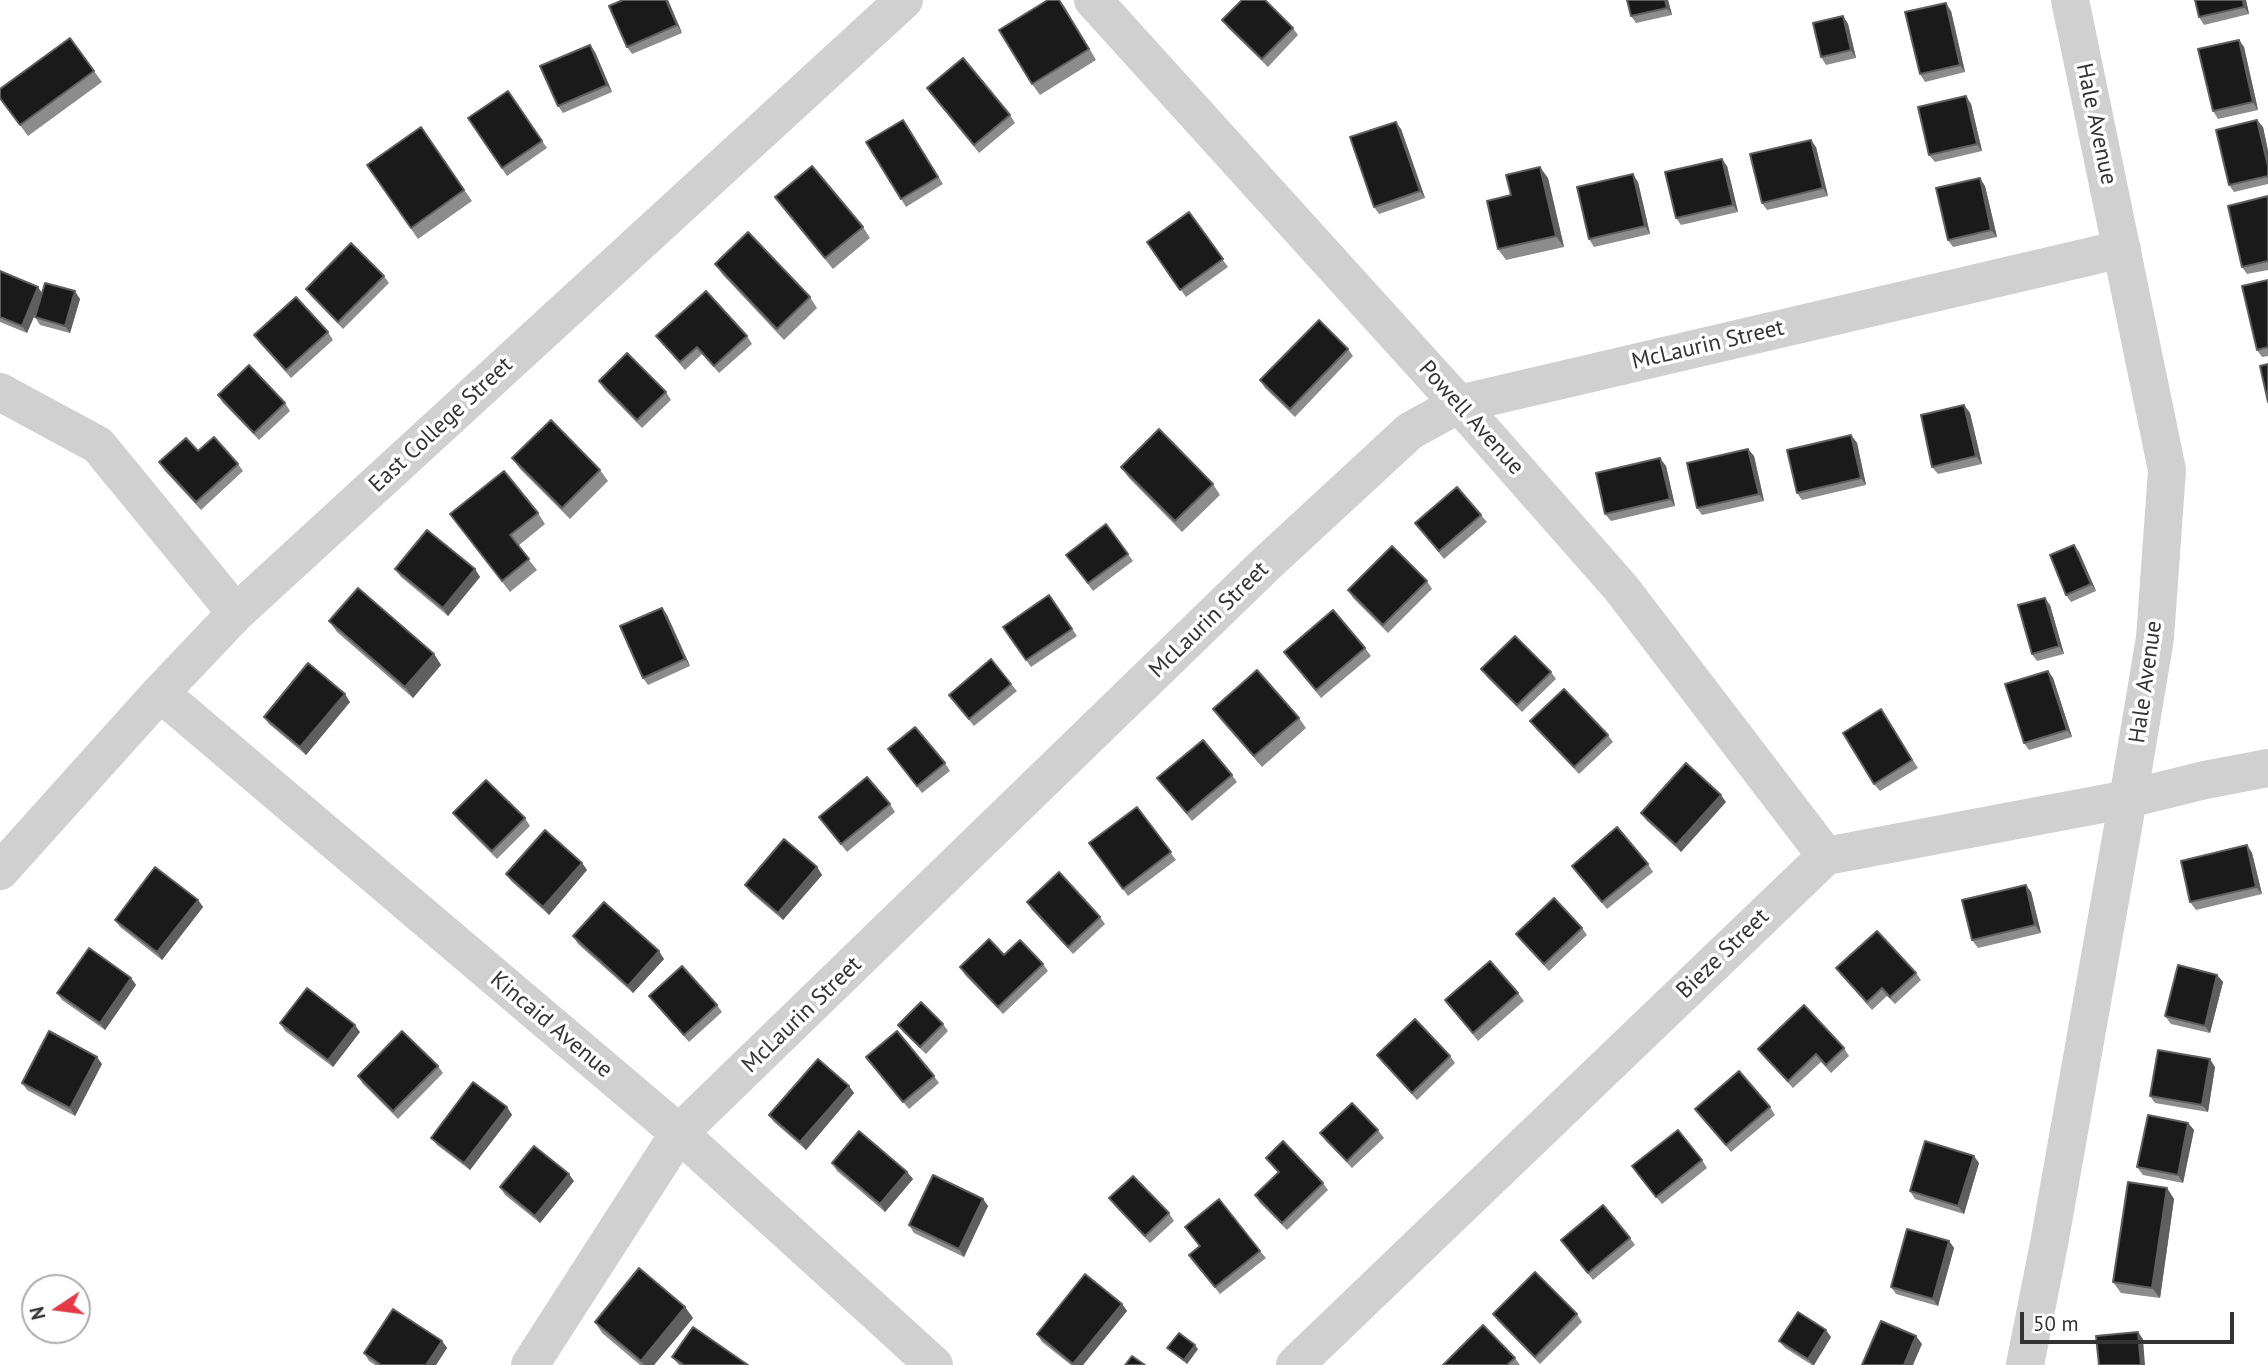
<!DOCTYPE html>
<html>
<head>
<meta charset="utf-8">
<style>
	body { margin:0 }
	#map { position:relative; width:2268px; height:1365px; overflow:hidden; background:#fff; font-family:"PT Sans",sans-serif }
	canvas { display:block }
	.north { position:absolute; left:21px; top:1274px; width:70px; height:70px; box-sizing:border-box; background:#fff; border:2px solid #adadad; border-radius:50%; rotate:257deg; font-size:19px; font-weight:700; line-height:28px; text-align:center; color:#333 }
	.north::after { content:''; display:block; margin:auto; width:24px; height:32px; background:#e63946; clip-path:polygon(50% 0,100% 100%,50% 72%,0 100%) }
	.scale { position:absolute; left:2020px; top:1312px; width:214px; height:32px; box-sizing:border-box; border:4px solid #333; border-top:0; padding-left:9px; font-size:21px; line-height:24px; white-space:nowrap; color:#333; -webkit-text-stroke:5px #fff; paint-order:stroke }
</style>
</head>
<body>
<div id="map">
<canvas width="2268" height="1365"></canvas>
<div class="north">N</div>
<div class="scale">50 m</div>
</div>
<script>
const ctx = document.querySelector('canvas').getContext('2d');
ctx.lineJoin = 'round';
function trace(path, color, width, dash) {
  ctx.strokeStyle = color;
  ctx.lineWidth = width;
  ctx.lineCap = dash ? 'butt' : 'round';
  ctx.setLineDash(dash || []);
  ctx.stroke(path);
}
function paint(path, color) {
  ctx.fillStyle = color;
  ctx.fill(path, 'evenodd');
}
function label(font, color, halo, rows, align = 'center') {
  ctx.font = font + ' "PT Sans",sans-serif';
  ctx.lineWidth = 7;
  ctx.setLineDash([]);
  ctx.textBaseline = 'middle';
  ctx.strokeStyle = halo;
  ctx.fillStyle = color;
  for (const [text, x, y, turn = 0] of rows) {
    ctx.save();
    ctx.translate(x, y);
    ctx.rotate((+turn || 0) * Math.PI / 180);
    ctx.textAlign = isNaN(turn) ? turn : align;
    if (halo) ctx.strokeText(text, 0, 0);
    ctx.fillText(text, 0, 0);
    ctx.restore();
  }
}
trace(new Path2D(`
	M1093,0L1459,404L1621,588L1826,856
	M0,392L98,445L236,613
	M160,693L679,1133L934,1365
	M0,871L160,693L236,613L904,0
	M530,1365L679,1133L1265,565L1410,431L1459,404L2122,249
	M1295,1365L1826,856L2128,799L2205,780L2268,768
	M2025,1365L2049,1244L2128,799L2155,638L2167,470L2070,0`), '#d0d0d0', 38);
paint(new Path2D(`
	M668,0L682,33L632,54L627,47Z
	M1059,0L1096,60L1040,95L1032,84Z
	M1627,0H1668L1672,15L1636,23L1631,16Z
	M2195,0H2246L2249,14L2204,25L2199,17Z
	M1951,11L1965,72L1925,82L1920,74Z
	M1843,16L1848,24L1856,58L1826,65L1821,57Z
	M1222,20L1293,28L1298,35L1268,67L1228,28Z
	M70,38L102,82L28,136L0,98Z
	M2244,47L2258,110L2218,119L2213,111Z
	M595,52L612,92L563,113L558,106Z
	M927,88L1010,115L1015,123L979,153Z
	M508,91L547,148L507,176L468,118Z
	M1966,96L1971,104L1982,151L1935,162L1929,155Z
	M421,127L472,201L418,239L367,165Z
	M908,127L943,184L906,207L901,199Z
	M2263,127L2268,151V184L2234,192L2229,185Z
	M1401,129L1425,198L1379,214L1374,207Z
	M1816,147L1828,196L1767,210L1762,203Z
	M1727,166L1738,212L1681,225L1676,218Z
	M1548,178L1564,247L1506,260L1498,249L1511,195Z
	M1638,182L1650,234L1594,247L1589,239Z
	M1985,186L1997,237L1953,247L1948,240Z
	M2268,196V270L2247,274L2242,267Z
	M775,197L863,227L870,238L833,269L783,208Z
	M1189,212L1228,267L1186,297L1147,242Z
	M715,264L810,297L817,308L784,340L723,275Z
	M0,271L38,287L42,293L80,299L70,333L40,325L35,317L37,310L27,333L0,322Z
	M384,276L389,283L343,329L311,296L306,289Z
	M2268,280V356L2262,357L2257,350Z
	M328,332L333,340L291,378L259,342L254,335Z
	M656,336H747L752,344L719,373L702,354L685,370Z
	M1348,349L1353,356L1295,417L1265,388L1260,380Z
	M599,381L666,392L671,400L642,428L604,389Z
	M218,395L285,403L290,411L259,440L223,403Z
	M1964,405L1970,413L1982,464L1938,474L1932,467Z
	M1851,435L1857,443L1866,485L1802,500L1797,493Z
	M198,451L238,464L243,471L201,510L164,470L159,462Z
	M1754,456L1764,501L1702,515L1697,508Z
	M512,458L600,470L608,481L570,519L520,469Z
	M1666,466L1675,506L1611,521L1605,514Z
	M1121,467L1213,484L1220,495L1182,532L1129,478Z
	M538,513L545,524L518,546L537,570L510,592L450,514Z
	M1481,515L1487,522L1444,559L1415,523Z
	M1106,524L1133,561L1093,591L1066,555Z
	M2074,545L2079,552L2096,591L2071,602L2066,595Z
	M395,569H475L480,577L448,616L401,577Z
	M1427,581L1432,589L1388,633L1353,598L1348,590Z
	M1049,595L1077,636L1031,667L1003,627Z
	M2050,605L2064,654L2037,661L2032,654Z
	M662,608L667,615L690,666L648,685L643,678Z
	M329,621L434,654L441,665L413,698L337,632Z
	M1365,648L1371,656L1321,698L1284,652Z
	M1481,669L1551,672L1556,679L1522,712L1487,677Z
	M2048,671L2053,678L2072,737L2029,750L2024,743Z
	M1011,684L1017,691L974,726L949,695Z
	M350,702L306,755L269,724L264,717Z
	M1213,709L1299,718L1306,728L1262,767L1221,720Z
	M1881,709L1918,768L1880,791L1874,784Z
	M1530,721L1608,735L1613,742L1579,774L1536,729Z
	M888,749L945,763L950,771L922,793Z
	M1232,775L1237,782L1192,821L1157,778Z
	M1726,802L1681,852L1646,820L1641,813Z
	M890,804L895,812L847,852L819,817Z
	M1137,807L1176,860L1128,896L1089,843Z
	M453,813L525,818L530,826L497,859L458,820Z
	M2247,845L2252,853L2262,894L2196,910L2190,902Z
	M582,863L587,870L549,915L511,881L506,874Z
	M1648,864L1653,872L1607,909L1572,866Z
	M817,867L822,875L783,920L750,892L745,885Z
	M2031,892L2041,933L1978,948L1972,940Z
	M198,900L203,907L162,960L120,927L115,920Z
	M1027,902L1100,917L1105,924L1073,954L1032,910Z
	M1582,928L1587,935L1549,971L1521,941L1516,934Z
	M573,936L664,959L633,993L578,944Z
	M1004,955L1043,964L1048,971L1003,1014L965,975L960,967Z
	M1836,968L1916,973L1921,980L1895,1004L1887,996L1872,1010L1842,976Z
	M2217,975L2223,982L2210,1033L2171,1024L2165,1016Z
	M131,978L136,985L105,1030L62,1000L57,993Z
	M1518,993L1524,1001L1478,1041L1445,1000Z
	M649,996L717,1005L722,1012L689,1042L655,1003Z
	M280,1023L360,1032L333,1067L285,1031Z
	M943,1024L948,1031L926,1054L903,1032L898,1025Z
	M1844,1048L1849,1056L1831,1073L1821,1062L1793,1088L1763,1056L1758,1049Z
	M1377,1055L1450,1056L1455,1063L1417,1100L1382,1062Z
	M866,1057L934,1076L939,1083L909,1109Z
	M102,1064L75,1116L27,1090L22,1083Z
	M438,1066L443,1073L398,1119L363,1084L358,1076Z
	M2215,1067L2208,1112L2155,1103L2150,1096Z
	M849,1086L854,1093L806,1150L774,1122L769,1115Z
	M507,1107L512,1115L470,1170L437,1145L431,1138Z
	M1770,1107L1775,1115L1731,1152L1695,1109Z
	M2188,1123L2194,1130L2183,1183L2143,1175L2137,1167Z
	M1378,1130L1384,1138L1352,1168L1326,1141L1320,1133Z
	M1266,1158L1323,1183L1328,1190L1287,1230L1260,1203L1255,1195L1278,1173Z
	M1702,1160L1707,1168L1662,1204L1637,1174Z
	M832,1163L907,1172L913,1179L885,1212L837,1171Z
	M1979,1163L1964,1214L1915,1199L1910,1191Z
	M574,1181L540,1223L505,1195L500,1187Z
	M2167,1188L2174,1199L2160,1298L2121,1293L2113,1282Z
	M1109,1198L1169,1213L1174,1221L1150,1243L1115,1206Z
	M983,1199L988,1206L964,1257L914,1233L909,1225Z
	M1185,1227L1260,1251L1266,1258L1220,1294L1189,1255L1199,1246Z
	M1630,1238L1635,1245L1593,1280L1561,1240Z
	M1949,1241L1954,1248L1938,1306L1896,1294L1891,1287Z
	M1122,1304L1127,1311L1083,1365H1071L1042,1342L1037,1334Z
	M685,1307L693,1318L654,1365H640L602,1333L595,1322Z
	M1493,1314H1577L1582,1322L1540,1364L1498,1321Z
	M1831,1337L1814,1365H1812L1785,1348L1779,1341Z
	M442,1341L447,1348L436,1365H375L369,1361L364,1353Z
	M1167,1348L1198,1349L1187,1364L1170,1351Z
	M672,1357L748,1365H679Z
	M1515,1358L1520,1365H1443Z`), '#8c8c8c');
paint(new Path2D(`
	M666,0H668L682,33L677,25Z
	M1059,0L1064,6L1096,60L1089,49Z
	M1665,0H1668L1672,15L1667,8Z
	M2243,0H2246L2249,14L2244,7Z
	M1946,3L1951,11L1965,72L1960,65Z
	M1843,16L1848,24L1856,58L1851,50Z
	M2239,40L2244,47L2258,110L2253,102Z
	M590,45L595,52L612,92L607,85Z
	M1966,96L1971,104L1982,151L1977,144Z
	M2257,120L2263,127L2268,151V166Z
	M1396,122L1401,129L1425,198L1420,191Z
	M1811,140L1816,147L1828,196L1823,188Z
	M1722,159L1727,166L1738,212L1733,205Z
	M1540,167L1548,178L1564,247L1556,236Z
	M1633,174L1638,182L1650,234L1645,226Z
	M1980,178L1985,186L1997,237L1991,230Z
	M38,287L43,295L27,333L22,326Z
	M75,291L80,299L70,333L65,326Z
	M1964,405L1970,413L1982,464L1976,456Z
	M1851,435L1857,443L1866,485L1861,478Z
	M1748,449L1754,456L1764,501L1759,494Z
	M1660,458L1666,466L1675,506L1670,499Z
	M2074,545L2079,552L2096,591L2091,584Z
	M475,569L480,577L448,616L443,608Z
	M2045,598L2050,605L2064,654L2059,646Z
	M662,608L667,615L690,666L685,659Z
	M434,654L441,665L413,698L405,687Z
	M2048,671L2053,678L2072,737L2067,730Z
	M345,694L350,702L306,755L300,747Z
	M1721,795L1726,802L1681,852L1676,845Z
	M2247,845L2252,853L2262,894L2256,887Z
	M582,863L587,870L549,915L543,907Z
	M817,867L822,875L783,920L778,913Z
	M2026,885L2031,892L2041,933L2035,925Z
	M198,900L203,907L162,960L157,952Z
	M659,951L664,959L633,993L628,986Z
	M2217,975L2223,982L2210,1033L2205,1026Z
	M131,978L136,985L105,1030L100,1023Z
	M355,1025L360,1032L333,1067L328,1060Z
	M97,1057L102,1064L75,1116L70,1108Z
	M2210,1059L2215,1067L2208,1112L2202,1105Z
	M849,1086L854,1093L806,1150L800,1142Z
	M507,1107L512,1115L470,1170L464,1163Z
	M2188,1123L2194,1130L2183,1183L2178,1175Z
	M1974,1156L1979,1163L1964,1214L1958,1206Z
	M907,1172L913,1179L885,1212L880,1204Z
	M569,1174L574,1181L540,1223L535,1216Z
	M2167,1188L2174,1199L2160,1298L2152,1288Z
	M983,1199L988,1206L964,1257L959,1249Z
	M1949,1241L1954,1248L1938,1306L1933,1299Z
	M1122,1304L1127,1311L1083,1365H1074L1073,1364Z
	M685,1307L693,1318L654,1365H644L641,1361Z
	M1826,1330L1831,1337L1814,1365H1813L1808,1359Z
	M2138,1332L2143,1339L2145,1365H2141Z
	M1916,1336L1922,1344L1913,1365H1904Z
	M442,1341L447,1348L436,1365H426Z
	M1195,1345L1198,1349L1187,1364L1184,1360Z`), '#5f5f5f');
const building = new Path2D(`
	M623,0H666L677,25L627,47L609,6Z
	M1048,0H1059L1089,49L1032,84L999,30Z
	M1242,0H1265L1293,28L1262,59L1222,20Z
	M1627,0H1665L1667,8L1631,16Z
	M2195,0H2243L2244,7L2199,17Z
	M1946,3L1960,65L1920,74L1905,12Z
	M1843,16L1851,50L1821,57L1813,23Z
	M70,38L94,71L20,125L0,98V89Z
	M2239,40L2253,102L2213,111L2198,49Z
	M590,45L607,85L558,106L540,66Z
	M963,58L1010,115L974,145L927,88Z
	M508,91L542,141L502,168L468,118Z
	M1966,96L1977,144L1929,155L1918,107Z
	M903,120L938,177L901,199L866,142Z
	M2257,120L2268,166V176L2229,185L2216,130Z
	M1396,122L1420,191L1374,207L1350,137Z
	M421,127L464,190L411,228L367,165Z
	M1811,140L1823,188L1762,203L1750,154Z
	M1722,159L1733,205L1676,218L1665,172Z
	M812,166L863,227L825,258L775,197Z
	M1540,167L1556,236L1498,249L1487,201L1511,195L1506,175Z
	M1633,174L1645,226L1589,239L1577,187Z
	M1980,178L1991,230L1948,240L1936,188Z
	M2268,196V261L2242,267L2228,206Z
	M1189,212L1223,259L1180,290L1147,242Z
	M748,232L810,297L777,329L715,264Z
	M351,243L384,276L338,322L306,289Z
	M0,271L38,287L22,326L0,317Z
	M2268,280V347L2257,350L2242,286Z
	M45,283L75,291L65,326L35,317Z
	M706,291L747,336L714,366L697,347L680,362L656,336Z
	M296,297L328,332L286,370L254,335Z
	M1319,320L1348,349L1290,409L1260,380Z
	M627,353L666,392L637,420L599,381Z
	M2268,364V402L2260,366Z
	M249,365L285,403L254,433L218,395Z
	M1964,405L1976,456L1932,467L1921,415Z
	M551,420L600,470L562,508L512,458Z
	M1159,429L1213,484L1175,521L1121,467Z
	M1851,435L1861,478L1797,493L1787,450Z
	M214,437L238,464L196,502L159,462L186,438L198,451Z
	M1748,449L1759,494L1697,508L1687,463Z
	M1660,458L1670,499L1605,514L1596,473Z
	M504,471L538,513L510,535L529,559L502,581L450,514Z
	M1457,487L1481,515L1439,551L1415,523Z
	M1106,524L1128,554L1088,583L1066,555Z
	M427,530L475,569L443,608L395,569Z
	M2074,545L2091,584L2066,595L2050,555Z
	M1392,546L1427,581L1383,625L1348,590Z
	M358,588L434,654L405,687L329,621Z
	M1049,595L1072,629L1026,660L1003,627Z
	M2045,598L2059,646L2032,654L2018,605Z
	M662,608L685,659L643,678L620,626Z
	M1333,610L1365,648L1316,690L1284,652Z
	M1515,636L1551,672L1517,705L1481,669Z
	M991,659L1011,684L969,719L949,695Z
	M308,663L345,694L300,747L264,717Z
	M1257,670L1299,718L1254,756L1213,709Z
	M2048,671L2067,730L2024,743L2005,684Z
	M1564,689L1608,735L1574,767L1530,721Z
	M1881,709L1912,760L1874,784L1843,733Z
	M915,727L945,763L917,786L888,749Z
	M1203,740L1232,775L1187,813L1157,778Z
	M1686,763L1721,795L1676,845L1641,813Z
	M867,777L890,804L841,844L819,817Z
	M486,780L525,818L492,851L453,813Z
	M1137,807L1171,852L1123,889L1089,843Z
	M1617,827L1648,864L1602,902L1572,866Z
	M545,830L582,863L543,907L506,874Z
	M784,839L817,867L778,913L745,885Z
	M2247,845L2256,887L2190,902L2181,861Z
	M155,867L198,900L157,952L115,920Z
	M1059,872L1100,917L1068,947L1027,902Z
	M2026,885L2035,925L1972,940L1962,900Z
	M1554,898L1582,928L1544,964L1516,934Z
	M604,902L659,951L628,986L573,936Z
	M1877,931L1916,973L1890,997L1882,988L1867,1002L1836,968Z
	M989,939L1004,955L1020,940L1043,964L998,1007L960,967Z
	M89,948L131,978L100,1023L57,993Z
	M1490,961L1518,993L1473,1033L1445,1000Z
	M2178,965L2217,975L2205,1026L2165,1016Z
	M682,966L717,1005L684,1035L649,996Z
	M307,988L355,1025L328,1060L280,1023Z
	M921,1002L943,1024L920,1047L898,1025Z
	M1804,1005L1844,1048L1826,1065L1816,1054L1788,1081L1758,1049Z
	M1415,1019L1450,1056L1412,1093L1377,1055Z
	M49,1031L97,1057L70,1108L22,1083Z
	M402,1031L438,1066L393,1111L358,1076Z
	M897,1031L934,1076L903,1102L866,1057Z
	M2158,1050L2210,1059L2202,1105L2150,1096Z
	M818,1059L849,1086L800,1142L769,1115Z
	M1739,1071L1770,1107L1726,1145L1695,1109Z
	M473,1082L507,1107L464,1163L431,1138Z
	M1352,1103L1378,1130L1347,1161L1320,1133Z
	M2148,1115L2188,1123L2178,1175L2137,1167Z
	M1678,1130L1702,1160L1656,1197L1632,1166Z
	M859,1131L907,1172L880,1204L832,1163Z
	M1283,1141L1323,1183L1282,1223L1255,1195L1279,1172L1266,1158Z
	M1925,1141L1974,1156L1958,1206L1910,1191Z
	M534,1146L569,1174L535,1216L500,1187Z
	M933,1175L983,1199L959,1249L909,1225Z
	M1133,1176L1169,1213L1145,1236L1109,1198Z
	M2128,1182L2167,1188L2152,1288L2113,1282Z
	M1219,1199L1260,1251L1215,1287L1189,1255L1200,1246L1185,1227Z
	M1603,1205L1630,1238L1588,1273L1561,1240Z
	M1907,1229L1949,1241L1933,1299L1891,1287Z
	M639,1268L685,1307L641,1361L595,1322Z
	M1535,1272L1577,1314L1535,1357L1493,1314Z
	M1085,1274L1122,1304L1073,1364L1037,1334Z
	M393,1309L442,1341L426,1365H381L364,1353Z
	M1798,1312L1826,1330L1808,1359L1779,1341Z
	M1881,1321L1916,1336L1904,1365H1862Z
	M1483,1325L1515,1358L1507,1365H1443Z
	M693,1327L748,1365H684L672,1357Z
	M2138,1332L2141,1365H2099L2096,1336Z
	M1179,1333L1195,1345L1184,1360L1167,1348Z
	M1132,1356L1145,1365H1125Z`);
paint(building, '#1a1a1a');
trace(building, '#5f5f5f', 2);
label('23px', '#333', '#fff', [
	["Hale Avenue",2096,124,78],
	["McLaurin Street",1708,345,-13],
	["Powell Avenue",1471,418,48],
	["East College Street",441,425,-43],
	["McLaurin Street",1209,620,-44],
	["Hale Avenue",2146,682,-82],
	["Bieze Street",1723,954,-44],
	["McLaurin Street",802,1015,-44],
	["Kincaid Avenue",551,1025,40]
]);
</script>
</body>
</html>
